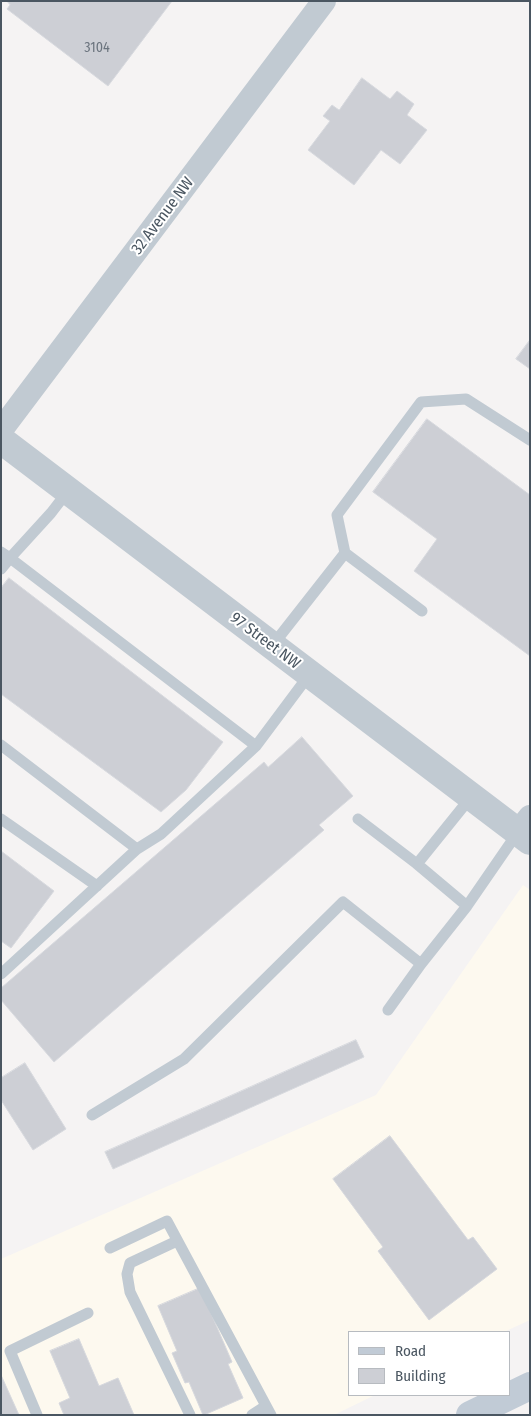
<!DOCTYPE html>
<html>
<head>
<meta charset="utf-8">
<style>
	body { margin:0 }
	#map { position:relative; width:531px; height:1416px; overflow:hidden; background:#f5f3f3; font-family:"Fira Sans Condensed",sans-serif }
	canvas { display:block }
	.frame { position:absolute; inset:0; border:2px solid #4a5661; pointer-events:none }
	.legend { position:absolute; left:348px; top:1331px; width:162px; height:65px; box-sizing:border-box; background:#fff; border:1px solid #b7bbc0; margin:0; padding:6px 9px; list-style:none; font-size:15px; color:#4a5661 }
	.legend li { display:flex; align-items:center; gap:10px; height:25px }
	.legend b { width:25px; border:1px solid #b7bbc0 }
</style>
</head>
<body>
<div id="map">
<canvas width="531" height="1416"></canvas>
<div class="frame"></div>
<ul class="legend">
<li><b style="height:6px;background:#c1cbd6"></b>Road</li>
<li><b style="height:14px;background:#cdcfd5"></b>Building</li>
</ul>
</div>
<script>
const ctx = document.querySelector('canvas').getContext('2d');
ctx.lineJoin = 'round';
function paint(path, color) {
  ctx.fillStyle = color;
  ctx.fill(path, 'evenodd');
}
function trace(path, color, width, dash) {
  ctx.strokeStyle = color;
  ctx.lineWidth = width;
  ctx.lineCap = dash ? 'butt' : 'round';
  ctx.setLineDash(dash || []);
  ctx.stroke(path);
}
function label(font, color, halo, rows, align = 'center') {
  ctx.font = font + ' "Fira Sans Condensed",sans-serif';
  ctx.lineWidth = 4;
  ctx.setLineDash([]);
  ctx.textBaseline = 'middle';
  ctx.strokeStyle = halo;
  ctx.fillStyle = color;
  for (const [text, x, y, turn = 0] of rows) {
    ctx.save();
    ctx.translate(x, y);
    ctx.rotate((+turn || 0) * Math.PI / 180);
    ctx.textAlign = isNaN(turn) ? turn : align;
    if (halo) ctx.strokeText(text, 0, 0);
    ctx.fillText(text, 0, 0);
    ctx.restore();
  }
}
paint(new Path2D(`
	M523,885L530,890V1320L504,1332H350V1395H375L334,1415H1V1259L376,1095Z`), '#fdf9ef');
const building = new Path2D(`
	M7,1H172L108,86L7,9L10,5Z
	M362,78L390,99L397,91L414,104L407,115L427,130L400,164L381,150L354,185L308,150L330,121L323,116L332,105L339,110Z
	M530,340V369L516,359Z
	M427,419L530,495V656L414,571L437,539L373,492Z
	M9,578L223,742L186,790L161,812L1,694V588Z
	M302,737L353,796L319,825L324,830L54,1062L1,1000V988L264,762L268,767Z
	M1,851L54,891L11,948L1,941Z
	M356,1040L364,1057L113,1169L105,1152Z
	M25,1063L66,1129L33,1150L1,1100V1078Z
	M390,1136L468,1240L473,1237L497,1269L429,1320L378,1251L383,1247L333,1179Z
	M200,1288L232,1362L228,1364L243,1398L204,1415H203L189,1382L185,1383L172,1353L177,1351L158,1306Z
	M79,1339L99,1386L118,1378L134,1415H64L59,1403L70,1398L50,1351Z
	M1,1375L19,1415H1Z`);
paint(building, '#cdcfd5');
trace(building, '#d7d9de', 1);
trace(new Path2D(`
	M1,552L10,558L51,513L68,491
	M345,553L422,611
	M1,569L10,558L256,746
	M272,646L345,553L337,515L421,402L466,399L530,440
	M1,745L137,849
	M1,819L97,886
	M358,819L417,864L471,797
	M467,906L518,832
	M1,974L137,849L161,834L256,746L309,675
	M388,1010L421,964L467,906L417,864
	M92,1115L184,1059L343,902L421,964
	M177,1241L130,1263L127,1274L130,1292L190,1415
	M110,1248L167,1221L271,1415
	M37,1415L10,1351L88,1313
	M252,1415L266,1406`), '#c1cad2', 11);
trace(new Path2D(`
	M1,430L324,1
	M518,832L530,817`), '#c1cad2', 24);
trace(new Path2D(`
	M1,440L530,841`), '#c1cad2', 28);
trace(new Path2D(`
	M470,1415L530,1386`), '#c1cbd6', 28);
label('14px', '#6b747e', null, [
	["3104",97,48]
]);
label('16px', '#4a5661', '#fff', [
	["32 Avenue NW",163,216,-53],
	["97 Street NW",265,641,37]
]);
</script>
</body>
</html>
